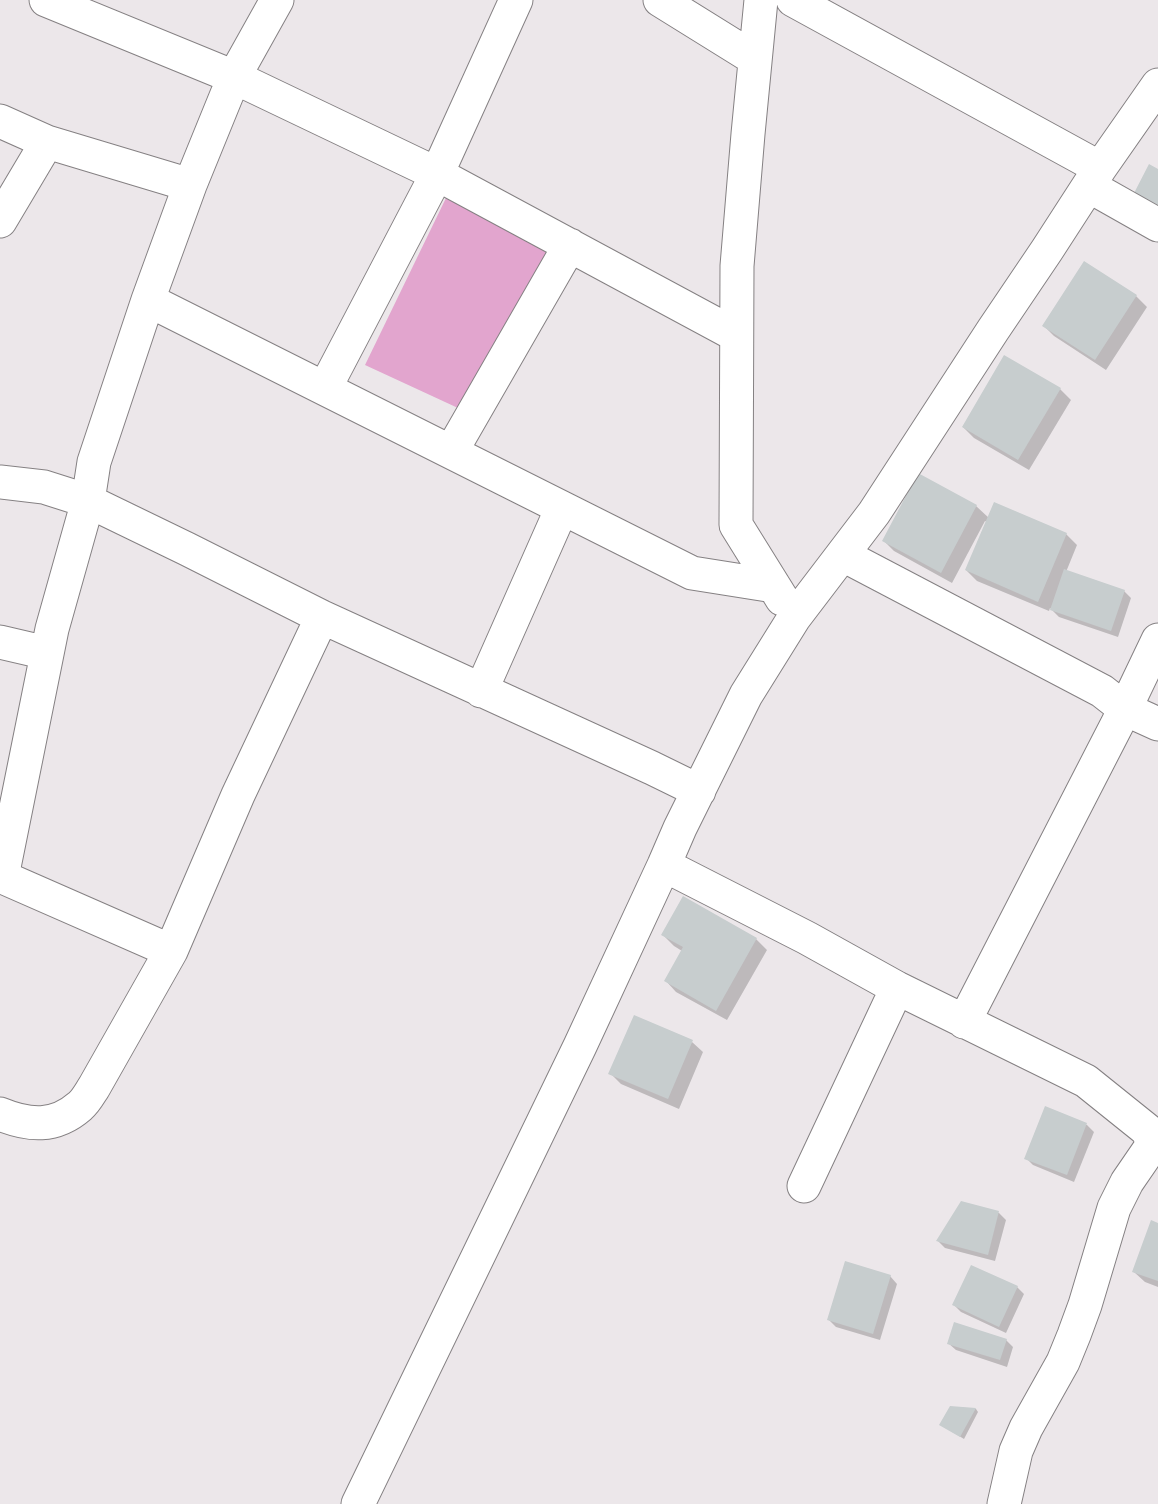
<!DOCTYPE html>
<html>
<head>
<meta charset="utf-8">
<style>
	body { margin:0 }
	canvas { display:block; background:#ece7ea }
</style>
</head>
<body>
<canvas width="1158" height="1504"></canvas>
<script>
const ctx = document.querySelector('canvas').getContext('2d');
ctx.lineJoin = 'round';
function paint(path, color) {
  ctx.fillStyle = color;
  ctx.fill(path, 'evenodd');
}
function trace(path, color, width, dash) {
  ctx.strokeStyle = color;
  ctx.lineWidth = width;
  ctx.lineCap = dash ? 'butt' : 'round';
  ctx.setLineDash(dash || []);
  ctx.stroke(path);
}
paint(new Path2D(`
	M446,198L551,253L458,408L365,365Z`), '#e2a5ce');
paint(new Path2D(`
	M1136,296L1147,307L1106,370L1054,336L1044,326Z
	M1060,389L1071,400L1029,470L974,438L963,427Z
	M995,504L1066,534L1077,545L1066,572L1124,591L1131,598L1118,637L1059,617L1050,608L1049,611L977,581L966,570L987,522L985,521L952,583L894,551L883,540L976,506L989,518Z
	M663,935L756,939L767,950L727,1020L676,992L666,981L682,951L674,946Z
	M692,1042L703,1052L679,1109L621,1084L610,1073Z
	M1046,1108L1087,1125L1094,1132L1074,1182L1033,1165L1026,1158Z
	M962,1203L999,1213L1006,1220L995,1261L945,1248L938,1241Z
	M1158,1224V1287L1145,1282L1134,1272Z
	M890,1276L897,1284L880,1340L836,1327L829,1320Z
	M1017,1287L1024,1294L1006,1333L961,1312L954,1305Z
	M1006,1340L1013,1347L1007,1367L956,1350L948,1343Z
	M951,1407L976,1409L978,1412L964,1439L941,1425Z`), '#0003');
paint(new Path2D(`
	M1149,164L1158,169V210L1132,197Z
	M1084,261L1137,295L1095,360L1042,326Z
	M1004,355L1061,388L1018,460L962,427Z
	M918,473L977,505L941,573L882,541Z
	M994,502L1067,533L1038,602L965,570Z
	M1064,569L1125,590L1111,631L1050,610Z
	M683,896L757,938L716,1011L664,981L683,947L661,935Z
	M634,1015L693,1040L668,1099L608,1074Z
	M1045,1106L1087,1123L1067,1175L1024,1159Z
	M961,1201L999,1211L988,1255L936,1241Z
	M1151,1220L1158,1223V1281L1132,1272Z
	M845,1261L891,1275L873,1334L827,1320Z
	M971,1265L1018,1286L999,1327L952,1305Z
	M954,1322L1007,1339L1000,1360L947,1344Z
	M950,1406L976,1408L960,1437L939,1425Z`), '#c7cdce');
const minor = new Path2D(`
	M46,0L234,77L437,174L736,335
	M660,0L755,59
	M761,0L748,134L737,266L736,525L782,599
	M793,0L1100,168
	M0,121L47,142
	M1089,186L1158,225
	M0,221L47,142L190,185
	M148,300L692,573L774,586
	M325,388L437,174L516,0
	M451,452L570,245
	M0,482L44,487L88,501L187,549L322,617L652,768L699,791
	M843,555L1102,691L1125,709L1158,640
	M0,642L47,653
	M481,691L562,508
	M664,865L807,938L897,988L1086,1081L1147,1130L1151,1138V1147L1127,1182L1114,1208L1085,1305L1074,1335L1063,1362L1026,1428L1016,1451L1004,1504
	M0,876L171,951
	M2,877L52,629L88,501L94,462L148,300L190,185L234,77L277,0
	M964,1022L1125,709L1158,724
	M0,1114C29,1126 55,1128 80,1106C86,1101 90,1093 94,1087L171,951L238,795L322,617
	M804,1186L897,988
	M358,1504L580,1046L664,865L680,828L746,695L794,618L874,513L993,330L1047,250L1100,168L1158,85`);
trace(minor, '#858183', 35);
trace(minor, '#fff', 33);
</script>
</body>
</html>
